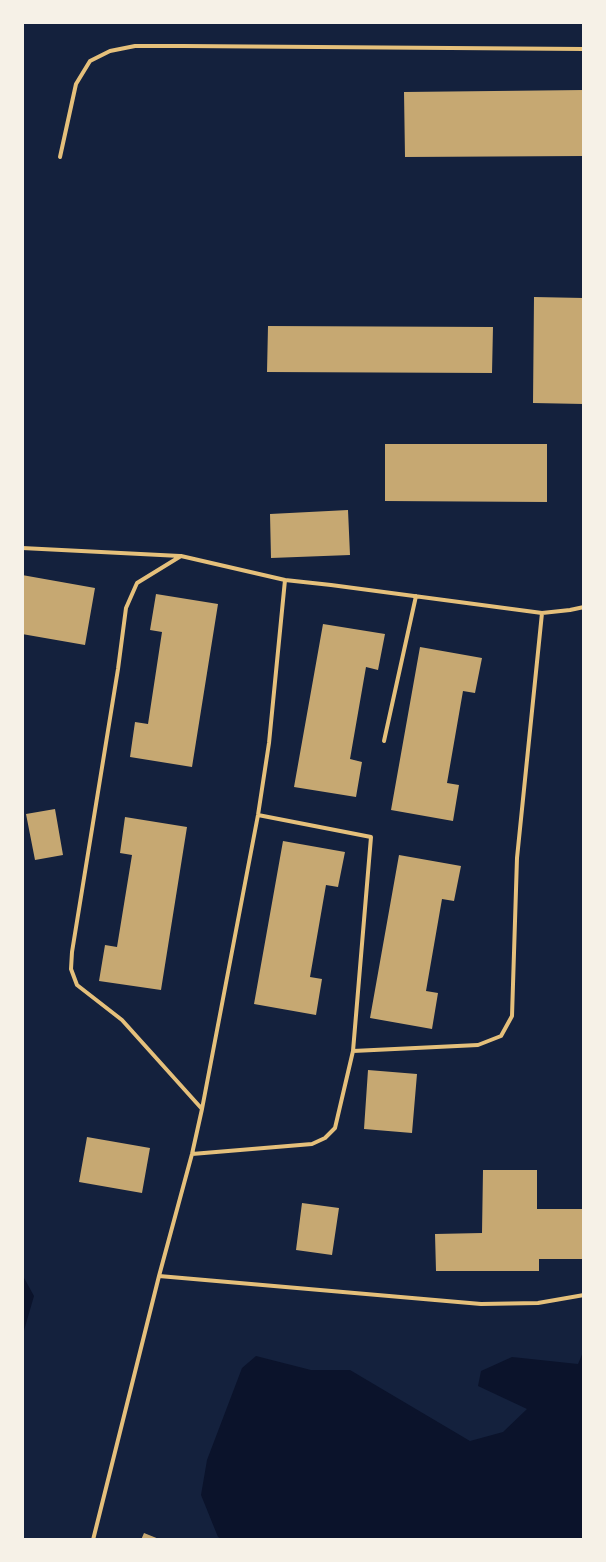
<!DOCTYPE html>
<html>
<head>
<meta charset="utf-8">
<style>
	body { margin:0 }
	#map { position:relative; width:606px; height:1562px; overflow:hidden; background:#14213d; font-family:"Golos Text",sans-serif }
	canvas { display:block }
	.frame { position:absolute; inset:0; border:24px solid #f6f1e7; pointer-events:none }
</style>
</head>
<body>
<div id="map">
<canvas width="606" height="1562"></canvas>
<div class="frame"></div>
</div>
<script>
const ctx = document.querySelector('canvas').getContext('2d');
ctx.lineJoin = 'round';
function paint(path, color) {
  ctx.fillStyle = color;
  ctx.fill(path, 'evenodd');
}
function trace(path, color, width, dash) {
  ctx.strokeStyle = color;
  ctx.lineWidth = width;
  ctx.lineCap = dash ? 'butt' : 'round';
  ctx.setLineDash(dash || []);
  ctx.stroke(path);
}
paint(new Path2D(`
	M23,1276L34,1296L23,1334L22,1276Z
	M583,1352V1539L224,1540L218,1537L201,1495L207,1460L242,1368L256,1356L311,1370H350L470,1441L503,1432L527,1409L478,1386L481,1371L512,1357L578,1364Z`), '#0b132b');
paint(new Path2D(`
	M584,90V156L405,157L404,92Z
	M534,297L584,298V404L533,403Z
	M268,326L493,327L492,373L267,372Z
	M385,444H547V502L385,501Z
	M348,510L350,555L271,558L270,514Z
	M22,575L95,588L85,645L22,634Z
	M156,594L218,604L192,767L130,757L135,722L148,724L162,632L150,630Z
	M323,624L385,634L378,670L366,667L350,759L362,762L356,797L294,787Z
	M420,647L482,658L475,693L463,691L447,783L459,785L453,821L391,810Z
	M55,809L63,855L35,860L26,814Z
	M125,817L187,827L161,990L99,981L105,945L117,947L132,855L120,853Z
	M283,841L345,852L338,887L326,885L310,977L322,979L316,1015L254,1004Z
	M399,855L461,866L454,901L442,899L426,991L438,993L432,1029L370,1018Z
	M368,1070L417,1074L412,1133L364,1129Z
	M87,1137L150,1148L142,1193L79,1182Z
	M483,1170H537V1209H584V1259H539V1271H436L435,1234L482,1233Z
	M302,1203L339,1208L332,1255L296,1250Z
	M144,1533L159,1539V1540H141Z`), '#c6a872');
trace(new Path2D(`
	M60,157L76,84L90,61L110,51L135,46H184L584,49
	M22,548L180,556
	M285,580L331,585L542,613L570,610L584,607
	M384,741L416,596
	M258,815L371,837L353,1051
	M192,1154L312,1144L325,1138L335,1128L353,1051L478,1045L501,1036L512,1016L517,858L542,613
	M159,1276L481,1304L538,1303L584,1295
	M93,1540L159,1276L192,1154L202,1109L258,815L269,743L285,580L181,556L137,583L126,608L118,669L72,952L71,969L77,985L122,1020L202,1109`), '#e5c07b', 4);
</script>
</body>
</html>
